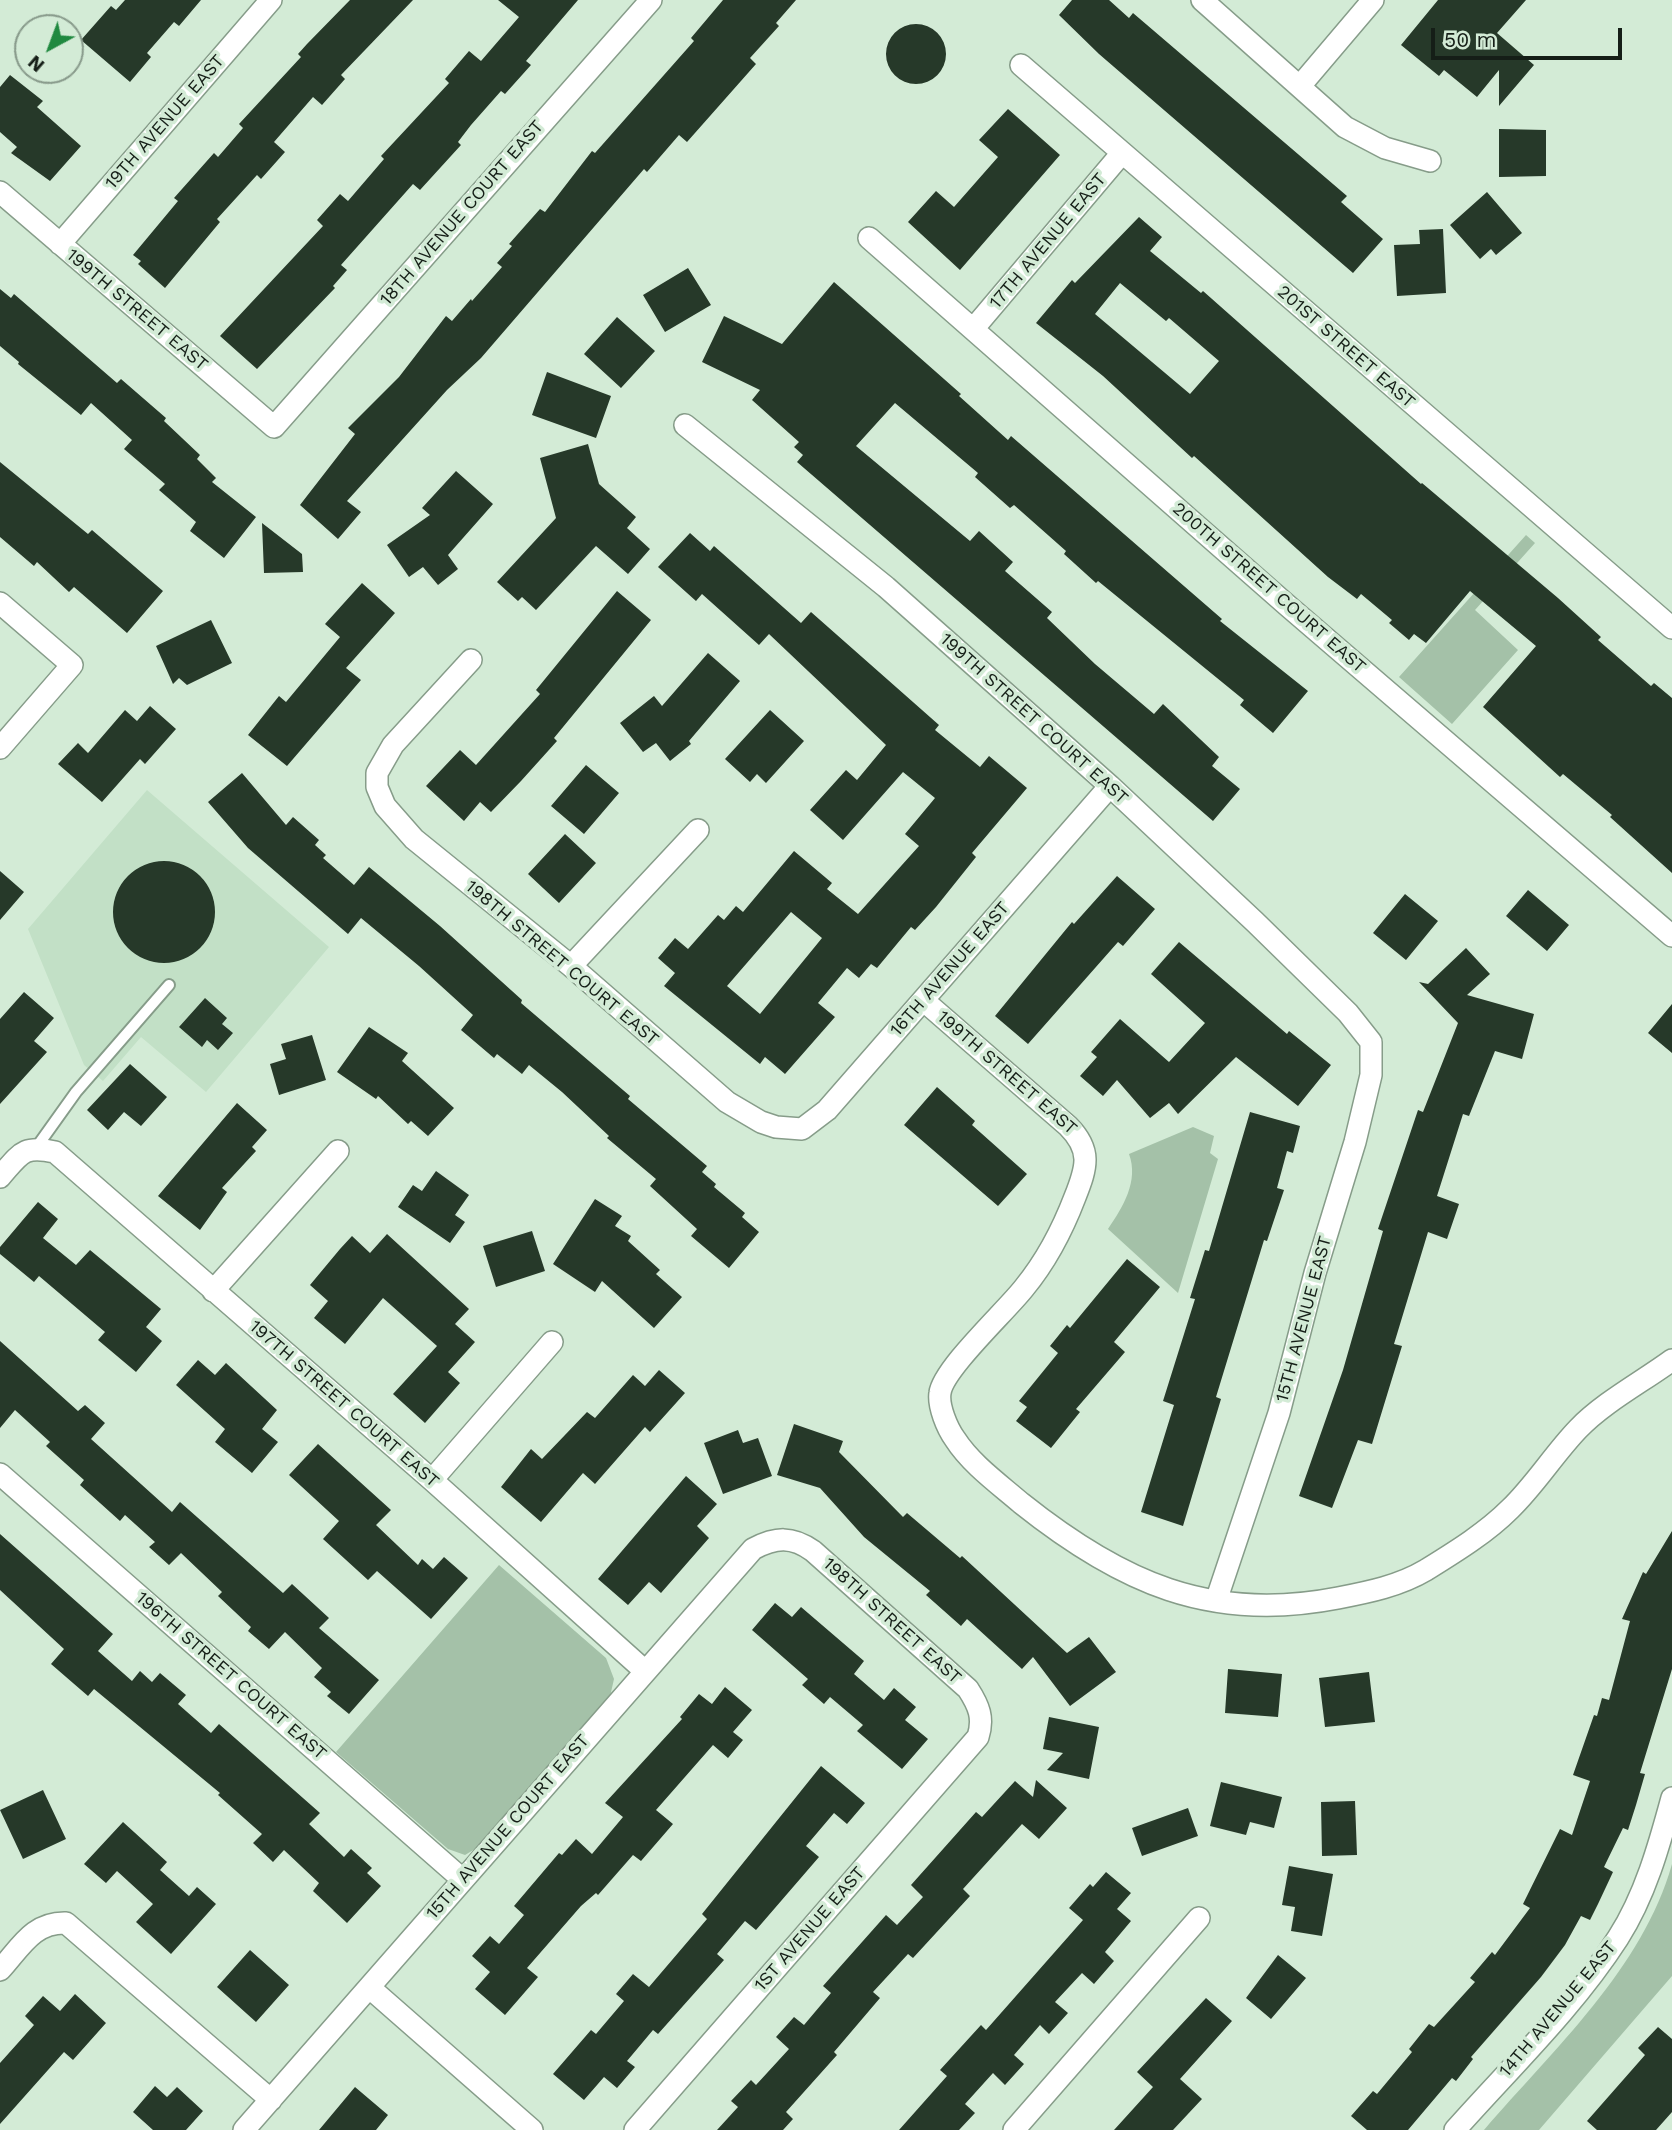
<!DOCTYPE html>
<html>
<head>
<meta charset="utf-8">
<style>
	body { margin:0 }
	#map { position:relative; width:1672px; height:2130px; overflow:hidden; background:#d3ebd6; font-family:"Work Sans",sans-serif }
	canvas { display:block }
	.north { position:absolute; left:14px; top:14px; width:70px; height:70px; box-sizing:border-box; background:#d3ebd6; border:2px solid #87998a; border-radius:50%; rotate:221deg; font-size:19px; font-weight:700; line-height:28px; text-align:center; color:#151e17 }
	.north::after { content:''; display:block; margin:auto; width:24px; height:32px; background:#208940; clip-path:polygon(50% 0,100% 100%,50% 72%,0 100%) }
	.scale { position:absolute; left:1431px; top:28px; width:191px; height:32px; box-sizing:border-box; border:4px solid #151e17; border-top:0; padding-left:9px; font-size:21px; line-height:24px; white-space:nowrap; color:#151e17; -webkit-text-stroke:5px #d3ebd6; paint-order:stroke }
</style>
</head>
<body>
<div id="map">
<canvas width="1672" height="2130"></canvas>
<div class="north">N</div>
<div class="scale">50 m</div>
</div>
<script>
const ctx = document.querySelector('canvas').getContext('2d');
ctx.lineJoin = 'round';
function paint(path, color) {
  ctx.fillStyle = color;
  ctx.fill(path, 'evenodd');
}
function trace(path, color, width, dash) {
  ctx.strokeStyle = color;
  ctx.lineWidth = width;
  ctx.lineCap = dash ? 'butt' : 'round';
  ctx.setLineDash(dash || []);
  ctx.stroke(path);
}
function label(font, color, halo, rows, align = 'center') {
  ctx.font = font + ' "Work Sans",sans-serif';
  ctx.lineWidth = 7;
  ctx.setLineDash([]);
  ctx.textBaseline = 'middle';
  ctx.strokeStyle = halo;
  ctx.fillStyle = color;
  for (const [text, x, y, turn = 0] of rows) {
    ctx.save();
    ctx.translate(x, y);
    ctx.rotate((+turn || 0) * Math.PI / 180);
    ctx.textAlign = isNaN(turn) ? turn : align;
    if (halo) ctx.strokeText(text, 0, 0);
    ctx.fillText(text, 0, 0);
    ctx.restore();
  }
}
paint(new Path2D(`
	M147,790L329,947L206,1092L141,1037L103,1081L84,1065L28,929Z`), '#c2e0c6');
paint(new Path2D(`
	M1526,535L1535,543L1475,610L1518,650L1452,724L1399,677Z
	M1193,1127L1214,1136L1210,1153L1218,1159L1178,1293L1108,1229C1123,1207 1139,1181 1129,1154Z
	M499,1565L606,1658L614,1679L609,1701L480,1846L465,1855L448,1849L336,1752Z
	M1672,1864V1976L1539,2130H1484C1553,2050 1643,1968 1672,1864Z`), '#a4c1a8');
paint(new Path2D(`
	M125,0H201L179,26L174,22L147,53L151,57L130,82L81,40L111,6L116,10Z
	M350,0H413L341,75L345,79L322,105L313,97L274,142L285,152L261,179L257,175L217,219L220,222L165,288L138,264L141,261L133,255L178,201L174,198L214,153L218,157L243,128L239,124L301,57L298,54L307,44Z
	M498,0H578L526,61L531,65L505,94L501,91L471,125L458,142L461,145L420,190L413,184L341,265L347,270L333,286L335,288L257,369L220,336L323,226L317,220L340,194L348,201L384,159L381,156L449,83L445,79L469,51L481,61L519,17Z
	M723,0H796L776,23L779,26L750,58L756,64L687,142L679,135L647,172L644,169L481,358L447,390L347,501L361,512L338,539L300,505L355,434L348,428L399,377L446,316L452,321L471,299L472,301L502,267L497,263L512,246L509,244L540,209L545,212L592,151L595,153L694,41L691,38Z
	M1072,0H1109L1129,18L1133,13L1347,196L1341,202L1383,239L1353,273L1099,54L1059,15Z
	M1438,0H1526L1497,33L1534,65L1499,106V70L1477,97L1444,70L1439,76L1401,45Z
	M886 54a30 30 0 1 1 60 0a30 30 0 1 1-60 0Z
	M10,75L43,101L37,107L81,146L50,181L11,153L17,147L0,132V87Z
	M1008,109L1060,155L960,270L908,222L936,191L954,207L998,157L979,140Z
	M1499,129L1546,130V176L1499,177Z
	M1487,192L1522,233L1496,255L1491,249L1480,259L1450,225Z
	M1139,217L1162,237L1150,251L1201,293L1203,291L1421,484L1422,483L1558,598L1601,637L1598,640L1651,686L1654,683L1672,698V873L1610,817L1612,815L1563,774L1560,777L1483,707L1536,646L1470,591L1426,643L1414,634L1409,640L1389,623L1392,620L1361,594L1357,599L1328,577L1194,456L1192,458L1103,376L1036,323L1072,280L1075,283ZM1120,283L1166,321L1169,318L1219,361L1190,394L1095,314Z
	M1443,229L1446,293L1397,296L1394,245L1420,244L1419,230Z
	M688,268L711,305L665,332L643,295Z
	M834,282L961,394L959,396L1008,440L1011,436L1222,619L1220,621L1308,691L1273,733L1240,705L1244,700L1098,581L1096,583L1064,554L1066,551L1014,505L1010,508L975,477L978,473L895,403L856,446L970,541L979,531L1013,562L1005,571L1052,612L1047,618L1095,664L1154,714L1163,704L1219,757L1212,766L1240,789L1213,821L797,462L803,455L794,447L799,442L752,400L760,390L702,362L724,316L782,344Z
	M0,289L11,298L14,294L117,383L121,379L166,418L164,421L200,455L197,459L216,478L212,482L256,517L224,558L190,531L196,522L159,490L165,484L124,449L132,440L91,403L81,415L18,364L19,362L0,346Z
	M617,317L655,351L621,388L584,354Z
	M547,372L611,396L596,438L532,415Z
	M588,444L599,484L636,517L627,528L650,549L628,574L596,546L536,610L522,597L518,601L497,582L556,518L540,458Z
	M0,462L88,534L92,530L163,591L127,633L74,587L69,592L37,562L34,566L0,537Z
	M456,471L493,504L448,555L458,569L438,585L423,567L409,577L387,545L430,515L422,508Z
	M262,523L302,554L303,572L264,573Z
	M690,533L710,551L714,546L801,623L811,612L939,725L935,730L980,767L989,756L1027,788L972,853L976,857L936,907L915,930L911,927L877,968L871,964L859,978L847,968L818,1003L835,1017L785,1074L765,1057L760,1064L664,986L675,973L658,958L675,938L688,949L718,915L724,920L736,906L743,912L794,851L832,883L827,889L858,914L919,846L905,834L935,798L903,772L843,840L810,810L846,770L857,780L886,745L769,634L759,645L702,594L696,601L658,567ZM791,912L822,938L760,1014L727,986Z
	M362,583L395,613L346,668L361,680L287,766L248,735L279,696L286,702L340,637L325,624Z
	M617,591L651,620L554,738L557,741L521,781L491,812L480,802L464,821L426,786L460,750L476,765L540,694L536,690Z
	M211,620L232,663L187,685L179,678L173,684L156,646Z
	M708,653L740,681L689,741L691,744L670,761L656,743L643,752L620,723L654,696L662,706Z
	M150,706L176,729L145,764L140,759L102,802L58,764L78,743L88,753L125,710L137,721Z
	M770,710L804,741L766,783L757,774L750,782L725,759Z
	M586,765L619,793L584,834L551,806Z
	M242,773L286,825L293,817L319,840L315,845L326,855L323,858L354,885L369,867L440,926L522,1000L521,1003L630,1096L628,1099L707,1166L702,1172L716,1184L714,1187L745,1213L742,1217L759,1232L729,1268L691,1236L697,1229L650,1186L656,1179L607,1138L609,1136L562,1092L529,1065L522,1074L497,1054L494,1058L461,1030L473,1015L419,966L361,918L348,934L248,848L208,802Z
	M565,834L596,863L559,903L528,874Z
	M113 912a51 51 0 1 1 102 0a51 51 0 1 1-102 0Z
	M0,871L24,892L0,920Z
	M1117,876L1155,909L1123,946L1118,942L1028,1044L995,1016L1072,922L1074,924Z
	M1528,890L1569,925L1547,951L1506,916Z
	M1405,894L1438,921L1406,960L1373,933Z
	M1179,942L1287,1034L1289,1031L1331,1065L1298,1106L1236,1057L1178,1114L1169,1103L1150,1118L1117,1080L1103,1096L1080,1076L1097,1057L1091,1052L1120,1019L1169,1062L1205,1023L1151,974Z
	M1466,948L1490,974L1467,995L1534,1014L1522,1059L1495,1051L1469,1116L1463,1114L1437,1196L1459,1204L1447,1239L1428,1232L1394,1344L1402,1346L1372,1444L1358,1440L1332,1508L1299,1496L1343,1370L1383,1231L1378,1229L1418,1110L1423,1112L1458,1023L1419,982L1428,984Z
	M24,992L54,1018L34,1041L47,1052L0,1104V1019Z
	M205,998L227,1018L222,1024L233,1033L218,1050L207,1040L202,1047L179,1027Z
	M1672,1004V1053L1648,1033Z
	M369,1027L408,1053L402,1061L454,1108L428,1136L411,1121L408,1124L378,1096L376,1099L337,1072Z
	M312,1035L326,1080L279,1095L270,1064L286,1059L281,1044Z
	M130,1064L167,1097L141,1126L124,1112L108,1130L87,1110Z
	M937,1087L975,1121L972,1125L1027,1174L998,1206L904,1125Z
	M237,1103L267,1130L252,1147L256,1151L222,1188L227,1192L200,1230L158,1196Z
	M1250,1112L1300,1126L1293,1153L1287,1151L1277,1188L1284,1190L1267,1241L1264,1240L1216,1397L1221,1399L1183,1526L1141,1512L1174,1405L1163,1401L1195,1299L1190,1298L1205,1250L1209,1251Z
	M436,1171L469,1195L455,1215L465,1222L450,1243L398,1207L413,1185L422,1191Z
	M595,1199L622,1216L615,1226L631,1236L628,1241L660,1270L656,1274L682,1297L654,1328L602,1281L595,1292L553,1264Z
	M38,1202L58,1219L43,1238L76,1265L90,1250L161,1309L146,1327L162,1341L136,1372L98,1340L105,1332L39,1276L34,1282L0,1254V1247Z
	M532,1231L545,1271L496,1287L483,1246Z
	M387,1234L469,1309L455,1324L475,1342L448,1372L460,1383L425,1423L393,1394L437,1346L383,1298L345,1344L314,1318L328,1301L310,1285L340,1249L352,1236L370,1253Z
	M1127,1259L1160,1287L1114,1342L1125,1352L1076,1409L1080,1412L1051,1448L1016,1421L1027,1407L1019,1401L1058,1353L1050,1346L1067,1325L1070,1328Z
	M0,1341L78,1411L85,1405L105,1423L91,1439L172,1512L180,1502L283,1593L292,1584L329,1618L319,1628L379,1680L349,1714L327,1696L331,1692L314,1677L322,1668L285,1632L269,1649L248,1631L251,1627L218,1596L222,1592L181,1553L169,1565L149,1547L155,1542L125,1515L120,1521L80,1485L84,1480L46,1446L50,1442L15,1410L0,1428Z
	M198,1360L215,1375L226,1363L277,1410L262,1429L278,1442L252,1473L215,1442L225,1429L176,1385Z
	M659,1370L685,1393L650,1432L645,1427L595,1484L583,1473L541,1522L501,1487L531,1449L542,1459L587,1412L595,1418L633,1375L645,1386Z
	M794,1424L843,1441L839,1452L903,1517L907,1513L960,1558L962,1556L1067,1653L1089,1637L1116,1672L1070,1706L1033,1657L1022,1669L967,1619L961,1626L926,1595L930,1591L864,1537L820,1488L777,1475Z
	M738,1430L743,1443L758,1438L772,1476L723,1494L704,1443Z
	M318,1444L391,1510L376,1525L418,1565L422,1559L433,1569L444,1557L468,1578L431,1619L377,1571L368,1580L323,1539L339,1521L289,1475Z
	M686,1476L717,1504L697,1526L709,1538L661,1593L649,1582L628,1605L598,1579Z
	M1672,1531V1669L1640,1773L1645,1774L1636,1805L1628,1830L1623,1828L1604,1867L1613,1872L1598,1904L1590,1920L1581,1916L1565,1945L1541,1977L1471,2057L1473,2059L1456,2081L1452,2078L1408,2130H1367L1351,2116L1373,2091L1377,2094L1412,2052L1409,2049L1429,2024L1434,2027L1475,1982L1470,1978L1492,1952L1495,1955L1530,1908L1523,1904L1560,1829L1572,1835L1590,1781L1573,1775L1594,1715L1597,1716L1602,1698L1609,1700L1630,1621L1622,1619L1643,1572L1646,1574Z
	M0,1534L113,1634L98,1651L132,1681L140,1671L152,1682L160,1673L186,1695L178,1704L211,1733L219,1724L320,1813L309,1824L344,1857L351,1849L372,1868L367,1873L381,1886L347,1923L313,1891L319,1883L284,1850L273,1862L253,1843L262,1834L218,1795L220,1793L94,1689L88,1696L51,1664L64,1649L0,1590Z
	M775,1603L792,1617L801,1607L864,1661L854,1674L884,1700L894,1688L916,1707L905,1720L928,1739L902,1769L857,1731L863,1725L830,1697L824,1704L802,1685L808,1679L752,1630Z
	M1228,1669L1282,1674L1278,1717L1225,1713Z
	M1369,1672L1375,1722L1325,1727L1319,1678Z
	M725,1687L752,1710L733,1732L743,1740L728,1758L713,1745L656,1810L673,1824L641,1861L633,1855L598,1895L596,1893L581,1906L527,1968L538,1977L505,2015L475,1989L490,1972L472,1956L490,1936L499,1944L524,1915L514,1906L559,1853L562,1855L576,1839L592,1854L623,1817L605,1803L682,1719L680,1717L699,1694L712,1704Z
	M1049,1717L1099,1727L1089,1779L1047,1770L1063,1753L1043,1749Z
	M821,1766L865,1803L847,1824L834,1813L806,1846L819,1857L756,1930L745,1921L717,1954L724,1960L658,2034L653,2030L627,2061L635,2067L617,2088L604,2077L584,2100L553,2074L591,2030L596,2034L624,2001L616,1994L633,1974L649,1987L707,1919L702,1914Z
	M1036,1780L1067,1808L1039,1839L1022,1824L963,1889L970,1896L913,1958L908,1954L873,1992L880,1998L834,2052L837,2055L786,2112L793,2119L783,2130H717L738,2107L731,2101L751,2080L756,2085L789,2049L776,2037L794,2017L804,2025L831,1993L823,1986L886,1915L897,1925L923,1897L911,1885L976,1812L982,1817L1015,1781L1033,1797Z
	M1221,1782L1282,1797L1274,1828L1250,1822L1246,1835L1210,1826Z
	M43,1790L66,1839L23,1859L0,1810Z
	M1355,1801L1357,1855L1322,1856L1321,1802Z
	M1188,1808L1198,1836L1142,1856L1132,1828Z
	M123,1822L167,1862L160,1870L189,1896L197,1887L216,1904L171,1954L136,1922L153,1904L117,1871L106,1883L84,1864Z
	M1289,1866L1333,1874L1322,1936L1291,1931L1295,1907L1282,1905Z
	M1106,1872L1131,1893L1117,1909L1131,1921L1105,1952L1114,1961L1094,1984L1082,1973L1055,2002L1068,2013L1049,2034L1040,2025L1014,2055L1024,2064L1005,2085L993,2073L965,2104L975,2113L959,2130H899L947,2076L940,2070L981,2025L986,2030L1083,1920L1069,1908L1090,1884L1093,1887Z
	M250,1950L289,1985L256,2022L217,1987Z
	M1278,1955L1306,1978L1271,2019L1246,1998Z
	M75,1994L106,2023L73,2060L64,2052L0,2124V2063L34,2025L25,2016L43,1996L60,2011Z
	M1206,1998L1232,2021L1180,2079L1202,2099L1173,2130H1114L1153,2087L1137,2072Z
	M1658,2027L1672,2039V2112L1656,2130H1597L1587,2121L1645,2055L1638,2048Z
	M155,2086L167,2097L177,2087L203,2111L186,2130H153L133,2112Z
	M355,2087L388,2115L376,2130H319Z`), '#263929');
const lane = new Path2D(`
	M36,1148L76,1092L169,985`);
const street = new Path2D(`
	M1202,0L1345,127L1385,148L1430,161
	M1021,65L1672,628
	M1300,86L1373,0
	M0,192L274,427L651,0
	M869,238L1288,606L1672,936
	M60,244L271,0
	M974,328L1122,153
	M685,425L886,587L1110,786L1255,922L1348,1013L1371,1042V1075L1355,1142L1315,1273L1279,1413L1216,1601
	M0,603L72,665L0,748
	M471,660L393,745L377,773V787L385,806L414,839L571,966L727,1102L761,1122L776,1127L802,1129L827,1110L1110,786
	M571,966L698,830
	M923,1000L1068,1126C1092,1150 1087,1167 1075,1197C1062,1231 1047,1260 1024,1288C1007,1310 943,1369 940,1393C938,1406 947,1428 955,1439C971,1464 999,1484 1021,1503C1120,1582 1210,1623 1338,1598C1369,1592 1399,1586 1426,1570C1455,1552 1486,1533 1510,1509C1535,1485 1554,1454 1578,1429C1604,1402 1642,1382 1672,1360
	M0,1177C21,1153 23,1145 55,1152L432,1480L645,1671
	M213,1291L338,1151
	M0,1474L462,1879
	M432,1480L552,1342
	M0,1970C21,1947 33,1922 66,1923L271,2100
	M370,1988L532,2130
	M244,2130L753,1549C776,1537 792,1536 813,1551L968,1689C979,1706 984,1718 978,1737L635,2130
	M1014,2130L1199,1918
	M1455,2130C1510,2068 1573,2008 1618,1938C1645,1896 1659,1846 1672,1798`);
trace(lane, '#869c89', 14);
trace(street, '#869c89', 24);
trace(lane, '#fff', 10);
trace(street, '#fff', 21);
label('18px', '#151e17', '#d3ebd6', [
	["19TH AVENUE EAST",165,122,-49],
	["18TH AVENUE COURT EAST",462,213,-49],
	["17TH AVENUE EAST",1048,241,-50],
	["199TH STREET EAST",137,310,40],
	["201ST STREET EAST",1346,347,41],
	["200TH STREET COURT EAST",1269,588,41],
	["199TH STREET COURT EAST",1034,719,42],
	["198TH STREET COURT EAST",562,963,40],
	["16TH AVENUE EAST",950,969,-49],
	["199TH STREET EAST",1007,1073,41],
	["15TH AVENUE EAST",1304,1319,-75],
	["197TH STREET COURT EAST",344,1404,41],
	["198TH STREET EAST",892,1621,42],
	["196TH STREET COURT EAST",231,1676,41],
	["15TH AVENUE COURT EAST",508,1827,-49],
	["1ST AVENUE EAST",810,1929,-49],
	["14TH AVENUE EAST",1558,2009,-50]
]);
</script>
</body>
</html>
